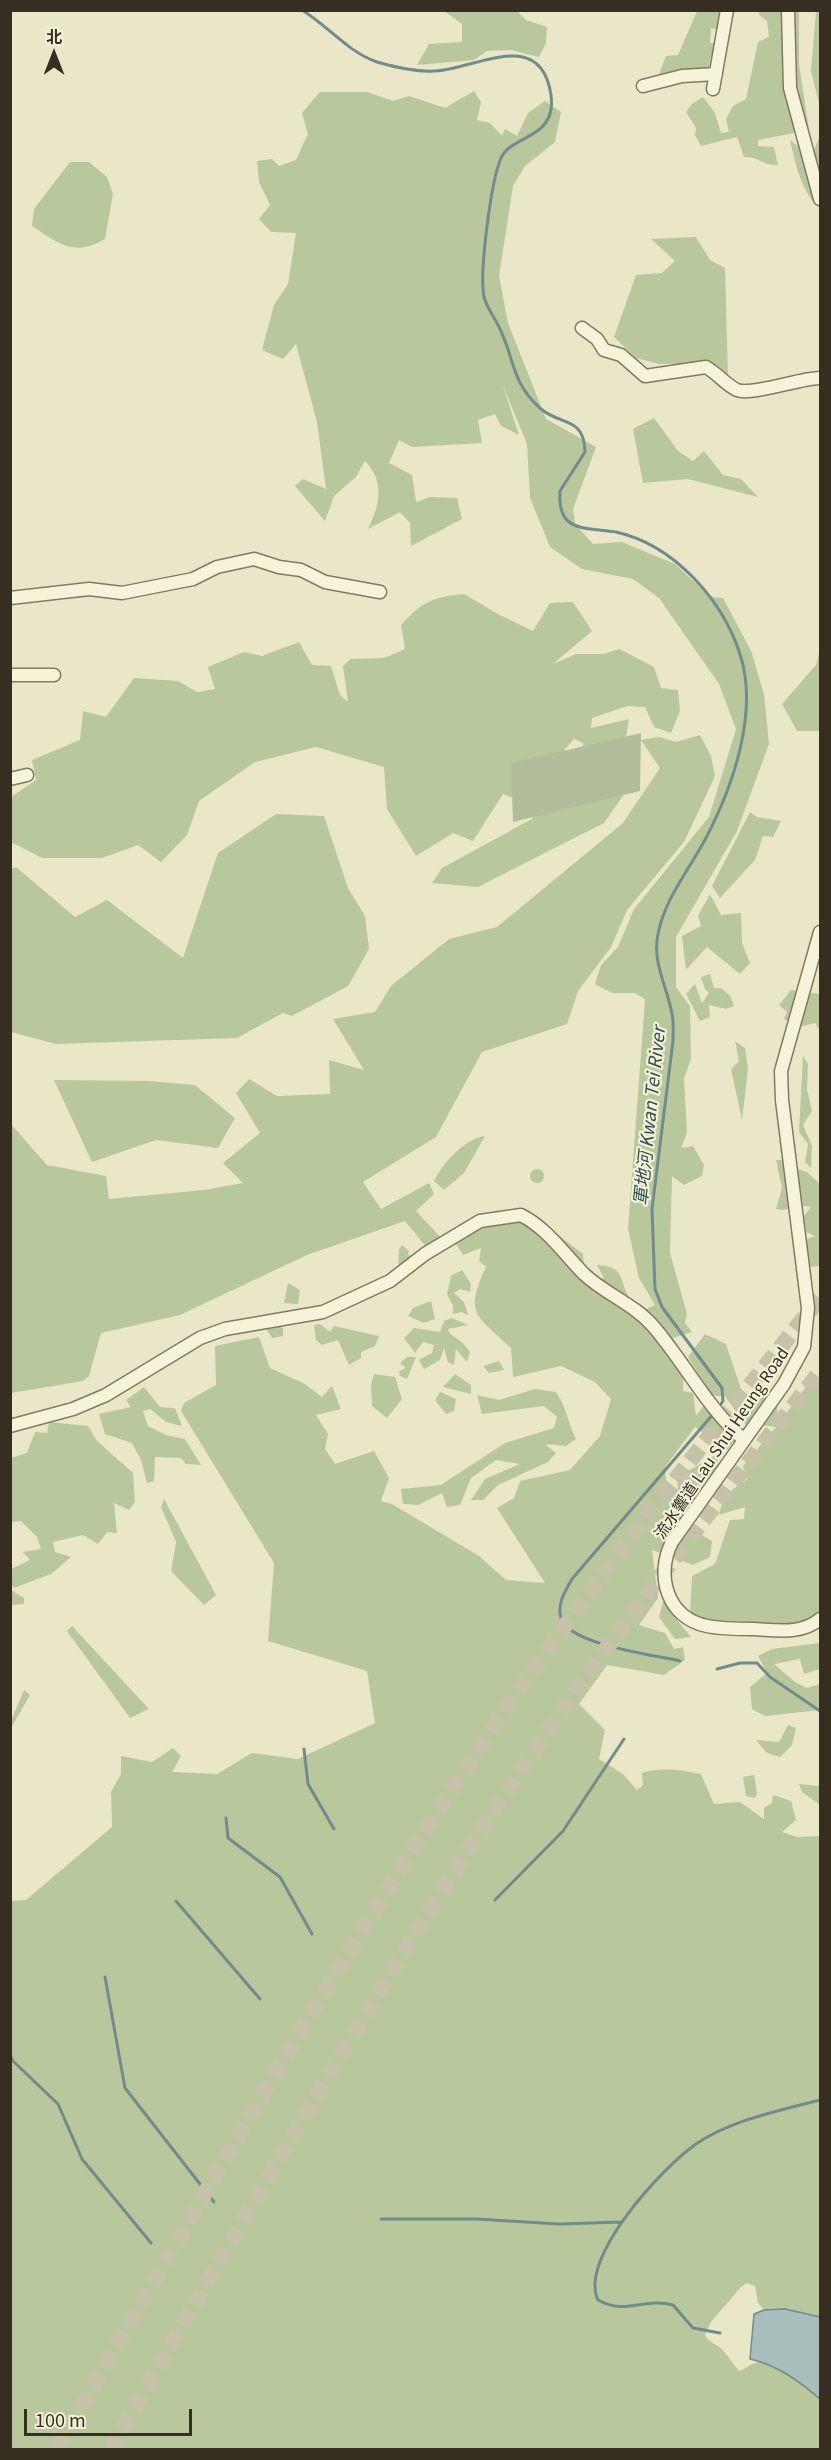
<!DOCTYPE html>
<html>
<head>
<meta charset="utf-8">
<style>
	body { margin:0 }
	#map { position:relative; width:831px; height:2460px; overflow:hidden; background:#eae7c8; font-family:Georgia,"Noto Sans SC",serif }
	canvas { display:block }
	.frame { position:absolute; inset:0; border:12px solid #362f21; pointer-events:none }
	.north { position:absolute; left:24px; top:24px; width:60px; height:60px; -webkit-text-stroke:4px #f2f0d6; paint-order:stroke; rotate:0deg; font-size:16px; font-weight:700; line-height:24px; text-align:center; color:#362f21 }
	.north::after { content:''; display:block; margin:auto; width:21px; height:27px; background:#362f21; clip-path:polygon(50% 0,100% 100%,50% 72%,0 100%) }
	.scale { position:absolute; left:24px; top:2409px; width:168px; height:27px; box-sizing:border-box; border:3px solid #362f21; border-top:0; padding-left:8px; font-size:18px; line-height:21px; white-space:nowrap; color:#362f21; -webkit-text-stroke:4px #f2f0d6; paint-order:stroke }
</style>
</head>
<body>
<div id="map">
<canvas width="831" height="2460"></canvas>
<div class="frame"></div>
<div class="north">北</div>
<div class="scale">100 m</div>
</div>
<script>
const ctx = document.querySelector('canvas').getContext('2d');
ctx.lineJoin = 'round';
function paint(path, color) {
  ctx.fillStyle = color;
  ctx.fill(path, 'evenodd');
}
function trace(path, color, width, dash) {
  ctx.strokeStyle = color;
  ctx.lineWidth = width;
  ctx.lineCap = dash ? 'butt' : 'round';
  ctx.setLineDash(dash || []);
  ctx.stroke(path);
}
function label(font, color, halo, rows, align = 'center') {
  ctx.font = font + ' Georgia,"Noto Sans SC",serif';
  ctx.lineWidth = 4.5;
  ctx.setLineDash([]);
  ctx.textBaseline = 'middle';
  ctx.strokeStyle = halo;
  ctx.fillStyle = color;
  for (const [text, x, y, turn = 0] of rows) {
    ctx.save();
    ctx.translate(x, y);
    ctx.rotate((+turn || 0) * Math.PI / 180);
    ctx.textAlign = isNaN(turn) ? turn : align;
    if (halo) ctx.strokeText(text, 0, 0);
    ctx.fillText(text, 0, 0);
    ctx.restore();
  }
}
paint(new Path2D(`
	M444,11H517L526,20L547,27L546,43L539,57L511,50L487,51L474,60L417,65L429,44L462,42V24Z
	M697,11H721L723,25L716,29L711,28L710,43H714L717,54L713,59L710,58L709,68L657,79L666,56L678,55Z
	M759,11H799V64L809,130L758,140V146L774,147L778,165C762,166 759,156 744,157L737,137L701,146L695,135L696,128L686,112L692,104L703,97L715,113L721,133L729,132L726,119L733,106L746,99L758,42L769,37L767,21L759,15Z
	M816,11H820V107L811,71Z
	M474,91L481,102L477,120L490,123L502,136L505,129L517,136L528,113L545,101L561,112L555,142L525,166L513,186L499,276L508,323L546,419L596,447L573,509L575,524L593,544L622,542L675,564L711,597L723,598L751,651L764,694L769,744L737,831L676,937V987L690,1006L691,1059L684,1079L687,1133L681,1148L693,1146L704,1165L702,1176L684,1185L672,1176L670,1253L687,1314L685,1323L692,1332L670,1339L684,1368L683,1391L693,1393L696,1416L707,1401L736,1439L727,1450L695,1427L665,1467L666,1480L678,1490L676,1465L688,1471L717,1454L718,1468L698,1487L710,1502L690,1528L712,1541L710,1557L693,1565L652,1550L658,1598L639,1625L665,1633L674,1649L683,1647L685,1660L664,1675L607,1665L579,1704L605,1730L599,1759L623,1774L637,1790L643,1785L642,1773C662,1767 681,1770 701,1774L714,1804L740,1802L764,1819V1808L772,1803L773,1795L791,1801L796,1820L782,1832L797,1837L820,1836V2317L785,2309L764,2310L758,2303L755,2286L747,2283L741,2287L711,2322L705,2335L707,2339L722,2349L739,2371C746,2369 752,2362 760,2362C777,2362 808,2388 820,2399V2449L11,2450V1901L26,1900L112,1827L111,1792L121,1774V1756L152,1762L173,1748L181,1756L172,1772L217,1774L252,1753L298,1759L375,1723L367,1671L268,1641L274,1563L181,1411L184,1403L216,1385L215,1346L259,1337L270,1368L305,1384L322,1397L332,1386L341,1409L316,1415L328,1434L325,1449L335,1464L374,1451L389,1478L381,1501L392,1504L479,1556L506,1580L545,1583L497,1508L514,1498L520,1481L570,1470L600,1436L611,1399L595,1382L561,1366L513,1377L511,1348C476,1315 464,1314 486,1267L479,1261L481,1248L463,1255L455,1242L473,1219H538L583,1254L585,1284L604,1278L597,1265C629,1267 617,1283 632,1301C635,1304 640,1307 644,1310L655,1305L639,1278L628,1229L645,999L635,993H612L595,984L601,965L618,947L634,909L709,817L736,729L719,684L659,598L633,579L582,569L550,547L530,498L527,444L503,386L519,435L501,426L495,414L478,420L482,443L412,447L399,440L389,463L412,475L416,502L430,497L457,498L462,519L411,546L410,523L400,512L368,529C380,505 385,482 365,461L356,477L334,496L325,521L295,486L303,479L326,489L317,422L296,344L283,359L262,350L274,305L288,284L296,233L271,232L259,219L270,205L259,182L257,161L272,159L279,166L296,160L308,134L302,113L320,92H367L393,101L409,96L445,108Z
	M820,136V209C801,191 796,166 790,140L811,156Z
	M70,162H89L107,177L113,194L105,239C74,257 59,244 32,226L34,209Z
	M696,237L710,260L725,268L728,377L705,364H659L636,358L614,337L636,275L662,273L675,261L651,239Z
	M654,418L678,451L693,461L704,451L723,475L741,479L758,497L688,479L643,483L633,429Z
	M464,594L498,614L533,631L550,603L573,602L592,631L553,664L576,654H604L619,649L654,667L661,688L678,690L680,711L671,733L654,727L645,707L627,706L592,718L591,728L629,719L623,754L584,766L583,743L574,739L520,801L503,794L473,841L453,833L416,856L387,809L384,767L316,747L255,762L199,801L187,835L161,862L138,845L102,858H42L11,842V797L36,780L32,760L80,740L83,711L106,717L134,678L178,681L197,692L215,689L208,667L244,652L262,656L299,642L312,665L331,666L340,695L348,702L343,666L351,659L384,658L405,649L401,625C423,601 433,597 464,594Z
	M820,650V731H797L782,704L816,665Z
	M700,735L711,756L715,776L684,842L627,910L611,947L578,991L567,1024L482,1052L436,1137L363,1182L381,1209L429,1183L434,1194L416,1211L444,1241L427,1248L405,1221L307,1255L180,1315L101,1333L89,1376L83,1381L11,1393L10,1123L47,1165L106,1176L109,1199L204,1190L243,1183L223,1163L260,1133L236,1093L249,1079L277,1096L330,1094L329,1060L364,1070L333,1019L375,1012L391,986L449,939L497,927L623,823L660,768L641,740L659,737L676,742Z
	M552,785L625,793L604,823L478,887L432,883L442,868L532,819Z
	M750,812L757,817L781,821L773,837L763,836L755,860L720,898L712,886Z
	M276,814L324,816L348,888L365,916L369,949L348,986L292,1016L283,1013L237,1038L56,1044L11,1032V869L16,867L75,917L107,900L183,958L218,853Z
	M710,894L721,915L741,913L742,943L750,963L740,974L707,947L686,970L682,936L701,926L698,916Z
	M710,974L714,988H721L730,996L734,1006L726,1009L709,1005L710,1017L700,1021L686,994L695,984L702,1003L709,993L705,989L701,977Z
	M791,990L820,994V1031L815,1023L799,1027L784,1019L787,1012L779,1005Z
	M735,1041L745,1048L748,1069L742,1120L731,1069L739,1061Z
	M803,1056L808,1064L807,1090L812,1111L803,1125L812,1146L811,1168L805,1162L808,1144L799,1132Z
	M54,1080L149,1081L195,1085L235,1118L218,1148L156,1140L92,1162Z
	M485,1136L464,1173L444,1190L434,1181C443,1163 464,1139 485,1136Z
	M776,1160H793L794,1168L807,1172L820,1184V1266L809,1267L804,1240L815,1236L806,1232L804,1216L811,1207C798,1204 788,1212 776,1209L782,1188Z
	M530 1176a7 7 0 1 1 14 0a7 7 0 1 1-14 0Z
	M402,1245L409,1251L408,1255L427,1258L415,1271L398,1272L399,1249Z
	M462,1270L471,1284L470,1292L460,1289L454,1293L464,1302L468,1315L461,1312L453,1314V1306L447,1294L451,1276Z
	M288,1283L300,1290L298,1304L284,1303Z
	M431,1301L435,1319L424,1323L408,1316L413,1308Z
	M452,1318L468,1325L448,1329L449,1333L463,1343L470,1352L467,1362L456,1349L454,1365L448,1362L444,1348L440,1360L424,1369L419,1360L432,1353L434,1345L423,1342L415,1353L404,1338L414,1328L440,1332L444,1321Z
	M320,1324L330,1332L334,1326L379,1336L375,1346L361,1352V1358L349,1365L338,1340L322,1345L316,1340L314,1325Z
	M274,1325L283,1328V1336L272,1338L266,1328Z
	M705,1334L726,1344L746,1404L749,1396H768L808,1341L812,1343L791,1387L778,1402L777,1413L781,1420L808,1384L820,1382V1622L796,1630L710,1623L690,1614L692,1576L715,1564L730,1520L744,1519L745,1507L719,1515L724,1496L747,1479L743,1466L776,1427L761,1425L750,1431L725,1396H711L688,1357Z
	M407,1357H416L407,1379L400,1376L399,1371L406,1368L400,1363Z
	M499,1361L504,1370L489,1373L483,1366Z
	M374,1374L395,1377L402,1399L387,1418L372,1406L371,1385Z
	M455,1374L471,1385V1394L443,1387Z
	M144,1387L160,1407L175,1408L182,1426L166,1422L150,1409L143,1411L148,1426L166,1435L185,1439L201,1465L186,1464L181,1458L155,1457L154,1481L147,1483L141,1460L132,1443L105,1434L99,1414L131,1407L126,1400Z
	M535,1389L556,1392C566,1406 568,1423 576,1439L566,1446L545,1444L556,1453L548,1462L498,1485L483,1500H471L485,1479L520,1464L496,1460L471,1478L460,1505L447,1507L442,1493L418,1505L403,1504L401,1489L441,1485L505,1443L554,1428L557,1417L544,1406L482,1414L477,1395L499,1400Z
	M440,1392L456,1399L454,1411L446,1414L435,1400Z
	M49,1422L88,1426L97,1441L133,1473L135,1502L129,1510L114,1503L117,1533L107,1532L98,1544L83,1535L53,1542L55,1552L71,1557L51,1574L14,1588L11,1583V1569L30,1560L23,1552L41,1549L37,1537L21,1521L11,1522V1458L27,1453L35,1432L47,1433Z
	M164,1499L216,1595L204,1605L171,1571L176,1542L161,1507Z
	M667,1587L677,1620L691,1637L675,1639L659,1617Z
	M11,1590L24,1598V1604L12,1605Z
	M72,1626L149,1709L130,1718L67,1631Z
	M820,1643V1669L804,1674L800,1659L774,1664L795,1682L807,1688L820,1684V1710L765,1716L752,1709L750,1687L767,1673L758,1656L772,1649Z
	M24,1690L30,1695L11,1728V1721Z
	M788,1725L796,1728L792,1745L780,1757L767,1753L756,1740L779,1742Z
	M754,1775L757,1793L755,1798L746,1796L743,1777Z
	M799,1784L820,1786V1805L802,1792Z`), '#b9c79d');
paint(new Path2D(`
	M641,733L640,791L513,822L511,763Z`), '#b1bd9b');
const water = new Path2D(`
	M785,2309L820,2317V2399C799,2381 777,2365 750,2359L754,2314L764,2310Z`);
paint(water, '#a8bebc');
trace(water, '#708c8b', 1.5);
trace(new Path2D(`
	M302,10C328,26 348,52 377,62C394,67 417,72 435,71C476,69 541,26 551,95C557,140 512,134 501,158C491,181 479,273 484,297C487,308 493,315 498,325C515,357 510,382 541,409C561,426 584,416 585,452L560,491C559,500 560,514 568,521C579,531 601,529 616,532C674,545 722,599 740,654C759,712 733,786 706,838C689,870 665,898 658,934C652,963 667,986 672,1014C674,1022 673,1032 673,1041L652,1209L655,1289L662,1307L722,1388L723,1401L718,1408
	M680,1661C655,1655 569,1645 561,1618C557,1604 565,1591 572,1579L714,1413
	M717,1669L740,1663H757L770,1677L820,1711
	M304,1749L308,1784L334,1829
	M226,1818L228,1838L280,1877L312,1934
	M495,1900L563,1831L624,1739
	M176,1901L260,1999
	M105,1977L125,2088L214,2202
	M10,2055L13,2061L58,2104L82,2159L151,2243
	M381,2219H476L559,2224L622,2222
	M720,2333L693,2328L673,2305C643,2297 627,2316 598,2300C578,2258 663,2167 696,2144C731,2120 779,2111 820,2100`), '#708c8b', 3);
trace(new Path2D(`
	M56,2450C195,2212 330,1970 484,1741C588,1587 704,1442 820,1298
	M110,2450C245,2218 377,1983 527,1761C618,1627 719,1499 820,1372`), '#c6c2a7', 16, [16, 8]);
const minor = new Path2D(`
	M788,10L790,88L820,199
	M643,86L682,76L716,74
	M713,89L727,10
	M582,328L597,339L604,350L621,355L645,376L706,367C717,373 726,385 737,390C752,396 800,378 820,378
	M10,598L89,589L122,593L193,579L217,567L254,559L279,567L301,570L325,582L380,592
	M10,675H54
	M10,779L27,775
	M820,932L781,1071L782,1100L808,1308L804,1347L784,1384L672,1542C655,1575 667,1618 707,1626C722,1629 738,1629 753,1629C777,1630 801,1635 820,1619
	M10,1426L73,1409L106,1395L200,1338L225,1329L323,1312L390,1281L425,1254L480,1221L521,1215C548,1229 564,1254 584,1274C605,1294 634,1304 653,1326C685,1363 707,1408 744,1440`);
trace(minor, '#847a5f', 15);
trace(minor, '#f5f3da', 12);
label('16px', '#362f21', '#f2f0d6', [
	["流水響道 Lau Shui Heung Road",721,1443,-56]
]);
label('italic 18px', '#324f54', '#f2f0d6', [
	["軍地河 Kwan Tei River",649,1116,-84]
]);
</script>
</body>
</html>
